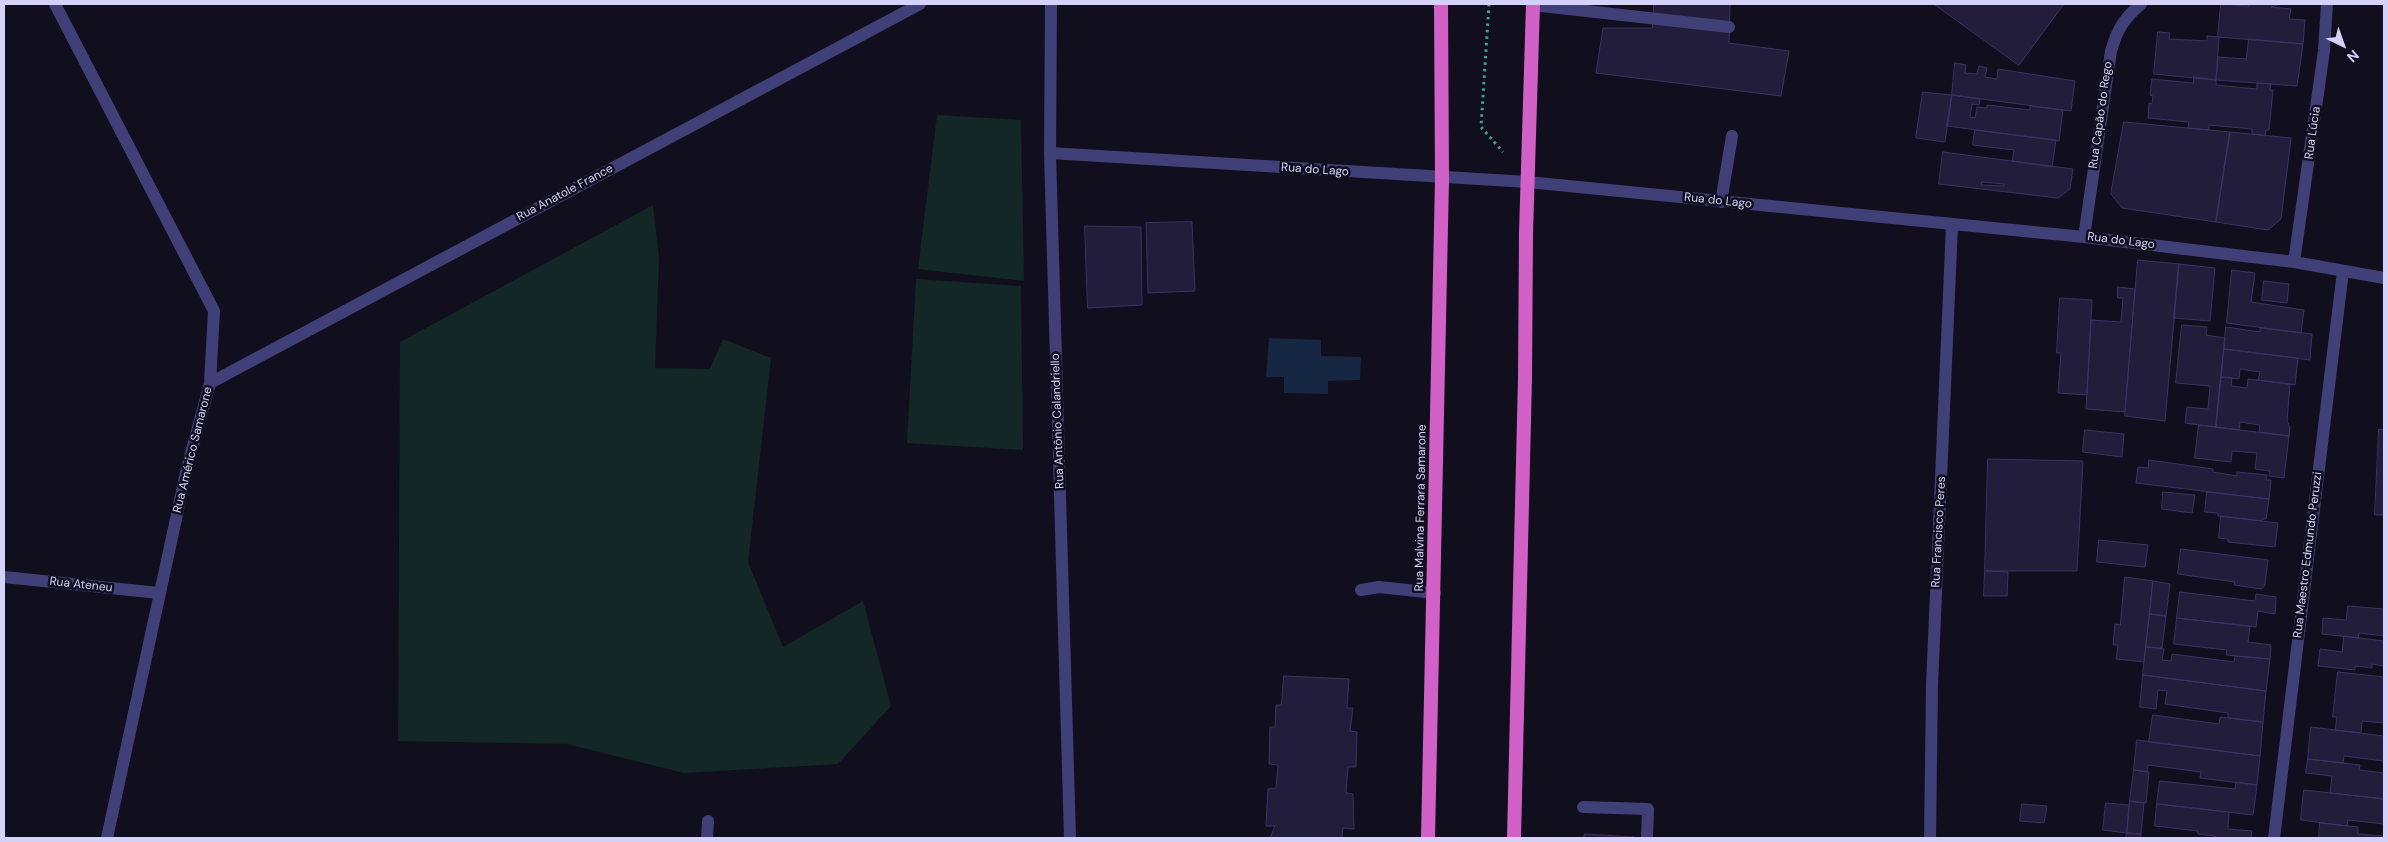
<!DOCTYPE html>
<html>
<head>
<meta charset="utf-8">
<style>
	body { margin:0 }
	#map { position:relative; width:2388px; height:842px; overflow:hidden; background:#110f1e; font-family:"DM Sans",sans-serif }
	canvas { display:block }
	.frame { position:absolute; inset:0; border:5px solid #d5d1f9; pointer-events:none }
	.north { position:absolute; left:2318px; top:20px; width:50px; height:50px; -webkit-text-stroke:4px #110f1e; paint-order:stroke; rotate:138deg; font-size:14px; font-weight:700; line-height:20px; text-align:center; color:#d5d1f9 }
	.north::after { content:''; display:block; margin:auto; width:18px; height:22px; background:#d5d1f9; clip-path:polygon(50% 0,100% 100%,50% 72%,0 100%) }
</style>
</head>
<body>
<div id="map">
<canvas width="2388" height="842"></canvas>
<div class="frame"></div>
<div class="north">N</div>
</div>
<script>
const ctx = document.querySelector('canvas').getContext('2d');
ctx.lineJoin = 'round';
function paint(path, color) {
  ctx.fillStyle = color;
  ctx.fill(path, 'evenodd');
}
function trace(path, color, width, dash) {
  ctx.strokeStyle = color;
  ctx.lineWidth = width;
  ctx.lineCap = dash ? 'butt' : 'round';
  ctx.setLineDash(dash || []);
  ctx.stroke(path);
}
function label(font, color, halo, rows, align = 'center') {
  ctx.font = font + ' "DM Sans",sans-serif';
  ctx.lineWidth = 5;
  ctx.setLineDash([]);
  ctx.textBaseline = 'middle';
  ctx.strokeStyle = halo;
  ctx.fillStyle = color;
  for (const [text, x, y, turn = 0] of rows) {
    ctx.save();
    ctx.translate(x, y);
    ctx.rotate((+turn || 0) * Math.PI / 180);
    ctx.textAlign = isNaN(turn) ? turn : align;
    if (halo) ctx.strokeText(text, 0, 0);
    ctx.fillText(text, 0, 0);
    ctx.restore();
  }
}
paint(new Path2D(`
	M937,115L1021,120L1024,281L918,269Z
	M653,205L659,258L655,368L710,369L723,339L771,358L748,562L783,647L863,601L891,706L838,764L684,773L567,744L398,741L400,342Z
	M916,279L1021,286L1023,450L907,443Z`), '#122726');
paint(new Path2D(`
	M1269,338L1321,340V356L1361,357L1360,380L1328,381V394L1284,393V377H1266Z`), '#152742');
const building = new Path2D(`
	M1654,4H1730L1729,43L1789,51L1781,96L1596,73L1603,28H1652Z
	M1934,4H2064L2019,65Z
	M2221,4L2249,6V4H2280L2271,7L2291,9L2289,19L2305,20L2303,44L2218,37Z
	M2158,32L2170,33L2169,39L2207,41V36L2219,37L2216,80L2154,74Z
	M2249,39L2303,44L2297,86L2216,80L2218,57L2246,59Z
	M1955,63L1966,65L1965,73L1977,74L1979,66L1987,68L1985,77L1997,79L1998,69L2075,81L2071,111L1952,95Z
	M2194,77L2216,80V85L2257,89V83L2271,84L2270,90H2273L2269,130H2266L2265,136L2252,134V129L2209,125V130L2188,128L2189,122L2148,118L2149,103L2152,104L2153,96L2150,95L2152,79L2193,83Z
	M1923,92L1952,95L1945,142L1916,138Z
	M1952,95L1980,99L1979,105L1972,104L1970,117L1975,118L1977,107L1987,108V105L2030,110V106L2063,110L2059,141L1947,126Z
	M2124,122L2230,132L2216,222L2122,208L2111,194Z
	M1975,130L2056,140L2052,167L2012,161L2014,150L1973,145Z
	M2230,132L2291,138L2281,219L2268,230L2216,222Z
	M1943,152L2073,169L2070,189L2058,198L1939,184ZM1982,182L2004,184V186L1982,185Z
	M1192,222L1195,291L1148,293L1146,223Z
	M1085,226L1141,227L1142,305L1088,308Z
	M2138,260L2179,264L2165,421L2125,416Z
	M2179,264L2215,268L2210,321L2174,318Z
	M2232,270L2255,273L2251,302L2304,310L2301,333L2227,323Z
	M2264,281L2289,284L2287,303L2262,300Z
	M2118,287L2135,289L2125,412L2086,409L2091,320L2121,322L2123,298H2118Z
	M2060,298L2092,300L2087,395L2058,393L2061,353H2057Z
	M2182,325L2207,327L2206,335L2225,338L2216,427L2185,423L2187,407L2208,409L2210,386L2176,383Z
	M2226,327L2260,332V328L2312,334L2310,360L2224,349Z
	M2224,349L2298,358L2295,385L2258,380L2260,372L2240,369L2239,379L2221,377Z
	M2221,377L2232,378L2231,386L2247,388L2248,379L2290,384L2287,421L2290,427L2289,436L2259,432L2260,425L2240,422L2239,430L2216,427Z
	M2199,425L2289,436L2284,478L2269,476L2270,471L2255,469L2257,453L2232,451L2231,462L2195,458Z
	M2379,429L2384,430V515H2375Z
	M2085,430L2124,434L2122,457L2083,452Z
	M1988,459L2083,461L2077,571H1985Z
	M2149,460L2213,469V472L2237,476V472L2267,475L2266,480H2271L2269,499L2136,483L2138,467L2148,468Z
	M2163,492L2195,495L2192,513L2162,509Z
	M2207,492L2269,499L2266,519H2262V521L2218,516V513L2205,512Z
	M2221,516L2278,523L2275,547L2228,542V539L2219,538Z
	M2099,540L2148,545L2145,567L2097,562Z
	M2181,549L2268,560L2265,585L2262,589L2234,585L2235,582L2178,574Z
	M1985,571L2008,572L2007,596H1984Z
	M2125,577L2153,581L2144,662L2116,659L2118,645H2113L2115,624L2120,625Z
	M2153,581L2170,584L2166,616L2150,614Z
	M2180,592L2255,601L2256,594L2276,597L2275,614L2258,611L2256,627L2177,618Z
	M2348,606L2384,609V636L2359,633L2358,638L2322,634L2323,618L2346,620Z
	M2150,614L2166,616L2162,648L2146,647Z
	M2177,618L2250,626L2248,642L2271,645L2270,659L2226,655L2227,650L2174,644Z
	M2344,636L2384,641V666L2372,664V668L2355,666V670L2318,666L2320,649L2342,652Z
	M2146,647L2164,649L2162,660L2171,661L2172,654L2234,662L2235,656L2270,659L2266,691L2143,675Z
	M2338,672L2384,677V723L2362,721L2361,733L2335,730L2337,717H2333Z
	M2143,675L2266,691L2263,722L2228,718V713L2165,704L2167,691L2158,690L2156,709L2140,707Z
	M1284,676L1349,679L1347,708H1353L1350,731L1357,732L1356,767H1348L1346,793L1353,794L1354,829L1343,828L1342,838H1270L1275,826H1266L1268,789L1276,788L1278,765L1269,764L1270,727H1275L1276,705H1281Z
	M2153,715L2219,724L2220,717L2263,722L2260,756L2149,742Z
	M2311,727L2384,736V761L2344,756L2343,763L2308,759Z
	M2137,740L2260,756L2257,785L2200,778L2201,772L2148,765L2147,772L2134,770Z
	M2308,759L2360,765L2359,770L2384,773V799L2330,793L2332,776L2306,773Z
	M2134,770L2149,772L2146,803L2130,801Z
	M2160,781L2235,789L2236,782L2257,785L2253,815L2157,804Z
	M2304,790L2384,799V824L2348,820L2347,826L2301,820Z
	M2130,801L2144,803L2141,834L2127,833Z
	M2106,803L2129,805L2127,833L2103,830Z
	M2022,804L2047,806L2044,823L2020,821Z
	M2157,804L2229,812L2228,829L2252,831L2251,838H2215V836L2198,834V831L2155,826Z
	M2320,823L2358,827V834L2384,836V838H2319Z
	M2127,833L2141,834V838H2126Z
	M1585,834L1634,837V838H1584Z`);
paint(building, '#231d3c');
trace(building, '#3b3265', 1);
trace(new Path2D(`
	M1489,4L1481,127L1503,152`), '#3ca29a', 3, [2.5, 4]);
trace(new Path2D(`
	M1533,5L1729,27
	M1721,202L1732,136
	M1361,590L1379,587L1435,593
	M1583,807L1648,809L1647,838`), '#403f77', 12);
trace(new Path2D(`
	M55,4L214,311L210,383L187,468L107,838
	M1051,4L1050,153L1070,838
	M1050,153L1528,182L2084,237L2294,262L2384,278
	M2084,237L2111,51C2117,30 2124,18 2141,4
	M2294,262L2324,51L2327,4
	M210,383L920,4
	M4,577L159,593
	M707,838L708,821
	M1930,838L1932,685L1952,225
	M2274,838L2343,271`), '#403f77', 12);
trace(new Path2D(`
	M1428,838L1442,179L1441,4
	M1514,838L1525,378L1526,233L1533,4`), '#d160c7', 14);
label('12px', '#d5d1f9', '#110f1e', [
	["Rua Capão do Rego",2101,115,-82],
	["Rua Lúcia",2313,133,-82],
	["Rua do Lago",1315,170,4],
	["Rua Anatole France",565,193,-28],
	["Rua do Lago",1718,201,6],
	["Rua do Lago",2121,241,7],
	["Rua Antônio Calandriello",1058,421,-92],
	["Rua Américo Samarone",193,450,-76],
	["Rua Malvina Ferrara Samarone",1421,508,-89],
	["Rua Francisco Peres",1939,532,-87],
	["Rua Maestro Edmundo Peruzzi",2308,555,-83],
	["Rua Ateneu",81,585,6]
]);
</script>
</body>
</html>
